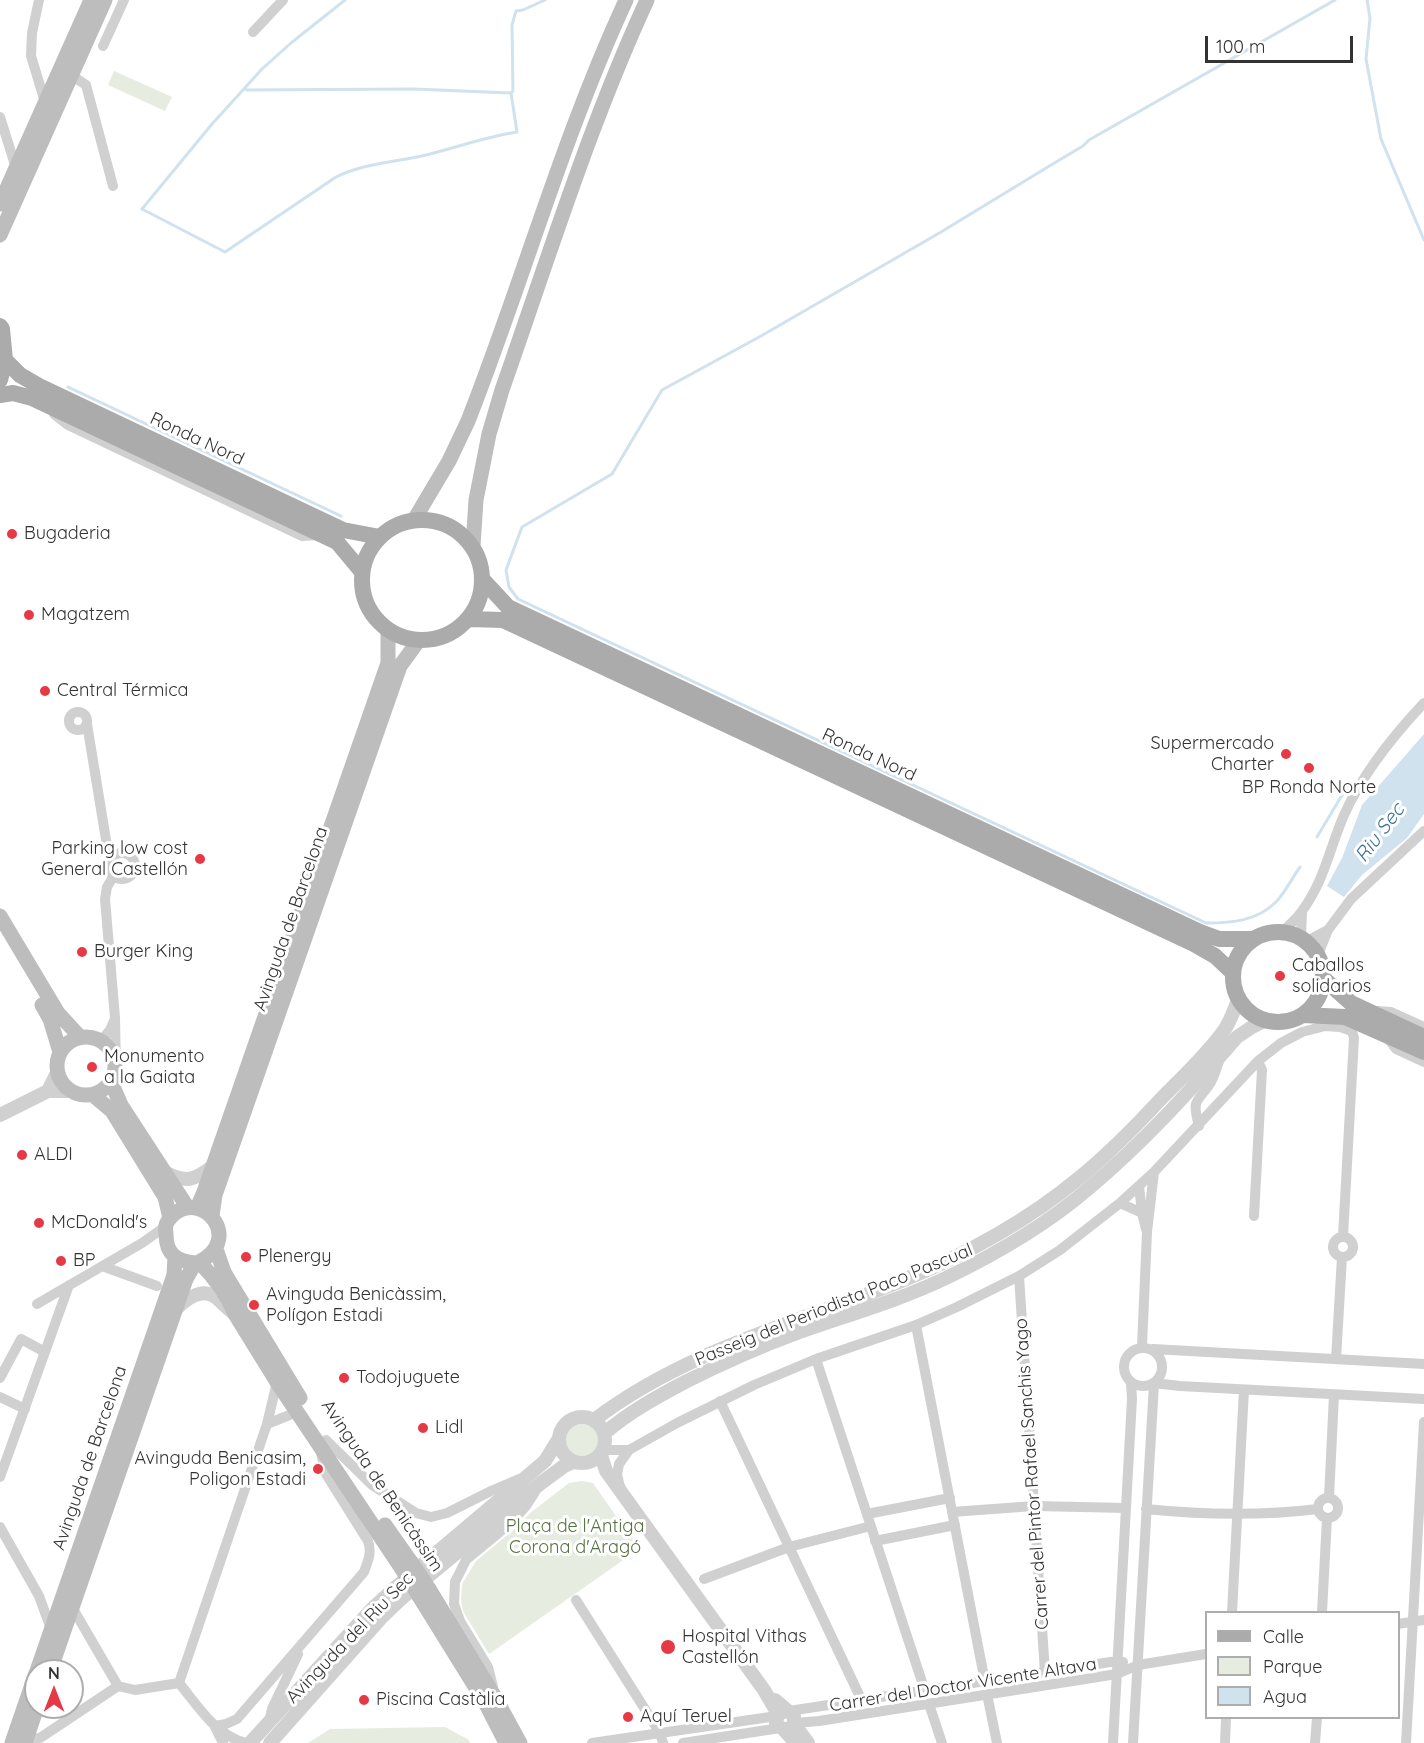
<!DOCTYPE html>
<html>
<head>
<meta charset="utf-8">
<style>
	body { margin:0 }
	#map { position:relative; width:1424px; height:1743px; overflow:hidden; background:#fff; font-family:Quicksand,sans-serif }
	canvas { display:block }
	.legend { position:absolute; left:1205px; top:1611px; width:195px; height:108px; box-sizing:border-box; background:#fff; border:2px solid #adadad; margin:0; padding:8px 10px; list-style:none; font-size:18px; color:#333 }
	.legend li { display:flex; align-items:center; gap:12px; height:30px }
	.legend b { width:30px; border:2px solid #adadad }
	.north { position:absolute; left:24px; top:1659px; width:60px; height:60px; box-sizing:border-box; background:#fff; border:2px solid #adadad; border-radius:50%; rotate:0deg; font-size:16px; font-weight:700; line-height:24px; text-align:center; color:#333 }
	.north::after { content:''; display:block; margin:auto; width:21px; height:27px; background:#e63946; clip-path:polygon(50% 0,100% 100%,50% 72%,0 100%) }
	.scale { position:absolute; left:1205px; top:36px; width:148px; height:27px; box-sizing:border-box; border:3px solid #333; border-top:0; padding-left:8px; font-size:18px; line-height:21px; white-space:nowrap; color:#333; -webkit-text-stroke:4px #fff; paint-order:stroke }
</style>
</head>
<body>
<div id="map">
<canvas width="1424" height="1743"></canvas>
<ul class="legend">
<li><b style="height:8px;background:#ababab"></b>Calle</li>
<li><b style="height:16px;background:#e6ecdf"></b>Parque</li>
<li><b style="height:16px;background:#cfe2ee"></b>Agua</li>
</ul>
<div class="north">N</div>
<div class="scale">100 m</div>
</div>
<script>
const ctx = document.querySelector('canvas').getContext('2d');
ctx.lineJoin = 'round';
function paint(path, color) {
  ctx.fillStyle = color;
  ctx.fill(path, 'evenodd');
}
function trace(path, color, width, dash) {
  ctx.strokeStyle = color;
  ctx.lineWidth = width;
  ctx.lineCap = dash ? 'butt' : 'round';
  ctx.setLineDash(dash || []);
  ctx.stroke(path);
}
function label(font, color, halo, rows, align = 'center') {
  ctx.font = font + ' Quicksand,sans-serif';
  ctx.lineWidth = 6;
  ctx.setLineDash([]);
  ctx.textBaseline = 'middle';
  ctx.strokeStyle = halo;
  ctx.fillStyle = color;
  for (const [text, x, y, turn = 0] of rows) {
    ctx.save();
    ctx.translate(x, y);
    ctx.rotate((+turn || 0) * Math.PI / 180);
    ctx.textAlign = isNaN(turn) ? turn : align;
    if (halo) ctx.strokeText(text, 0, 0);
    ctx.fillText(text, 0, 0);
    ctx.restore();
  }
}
paint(new Path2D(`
	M114,71L172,97L165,111L108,85Z
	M565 1441a17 17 0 1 1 34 0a17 17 0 1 1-34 0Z
	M582,1481L593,1483L639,1549L489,1654L463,1611L461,1600L462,1584L476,1561L517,1527L530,1513L569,1483Z
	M445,1727L469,1740L470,1743H308L330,1729Z`), '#e6ecdf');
paint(new Path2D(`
	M1424,734V814L1407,838L1362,875L1344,897L1327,886L1342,858L1362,805Z`), '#cfe2ee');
trace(new Path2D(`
	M345,0L291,43L262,69L212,124L142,209L225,252L336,177C364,163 396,162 426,155C458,147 485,137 517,132L511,93L513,91L512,25L516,11L523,10L545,0
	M1367,0L1370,18L1366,59L1381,139L1424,240
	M245,89L247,90L414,89L511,93
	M68,387L341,516
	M1317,837L1348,785
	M1300,867C1292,878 1285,893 1276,902C1257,921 1232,923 1206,923L518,599L509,587L506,570L522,527L612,474L662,390L761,336L941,232L1056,162L1083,146L1089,140L1335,0`), '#cfe2ee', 3);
trace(new Path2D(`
	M39,0L32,33L31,56L45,102
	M253,32L283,0
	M103,46L124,0
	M71,75L86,85L113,186
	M0,117L16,168
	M54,414L68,425L302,536L319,535
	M69 721a9 9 0 1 1 18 0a9 9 0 1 1-18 0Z
	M87,724L108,852L112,856
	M109 866a13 13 0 1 1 26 0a13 13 0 1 1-26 0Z
	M113,877L107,887L105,899L115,1018L116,1067
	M1283,931C1289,925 1297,919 1302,911C1324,882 1330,847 1344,815C1363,773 1392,737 1424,703
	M1301,937L1302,912
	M1307,941L1328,930
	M1318,955L1328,930L1351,899L1424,831
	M1377,1011L1391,1012L1424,1027
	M1387,1037L1396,1049L1424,1062
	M101,1041L110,1030L114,1021
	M1199,1126C1191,1097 1198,1103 1211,1082C1215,1075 1217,1066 1220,1059
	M1139,1186L1142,1213
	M1120,1203L1142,1213L1146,1229
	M1254,1216L1262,1070L1258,1061
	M1333 1247a10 10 0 1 1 20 0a10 10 0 1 1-20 0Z
	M102,1266L157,1286
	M1019,1276L1045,1673
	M37,1304L142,1243L166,1226
	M916,1325L985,1682
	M1142,1346L1147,1232L1154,1172
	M1124 1367a19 19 0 1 1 38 0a19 19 0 1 1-38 0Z
	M1153,1349L1424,1364
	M816,1359L925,1691
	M1336,1359L1342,1257
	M0,1378L21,1339L45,1352
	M1154,1383L1180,1386L1424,1399
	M0,1397L25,1409
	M720,1401L862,1701
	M267,1424L297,1412
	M326,1440L372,1485L416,1513L431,1517L447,1513L491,1491L519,1479
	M604,1450H629
	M0,1477L69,1285
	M621,1490L617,1475L619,1464L629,1450L677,1423L754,1385L816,1359L916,1325L957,1307L1019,1276L1060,1250L1120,1203L1154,1172L1258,1061L1281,1043L1302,1032L1325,1026L1340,1027L1352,1031L1354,1038L1343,1236
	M1329,1497L1334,1395
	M1318 1508a10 10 0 1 1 20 0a10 10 0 1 1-20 0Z
	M1146,1509C1204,1515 1261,1516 1318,1509
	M952,1512L1034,1506L1126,1508
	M867,1514L950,1498
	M0,1527L39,1596L51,1629
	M875,1541L955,1525
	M704,1579L789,1547L871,1526
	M576,1600L660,1733L663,1743
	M72,1607L118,1686L135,1690L179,1683C198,1706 216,1736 246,1743
	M1232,1612L1244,1390
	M1322,1612L1327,1518
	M1398,1624L1424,1620
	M179,1683L267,1424L277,1382
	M493,1687L488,1667L460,1621L454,1604L455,1582L466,1560L512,1522L526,1506L535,1492
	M987,1694L997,1743
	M929,1704L942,1743
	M789,1711L1117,1661L1123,1662
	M269,1722L272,1709L298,1654
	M795,1723L819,1721L1117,1674L1138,1665L1206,1654
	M215,1726L226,1724L237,1719L364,1572C368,1561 372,1553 368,1541L326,1474L321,1453
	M215,1727L223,1743
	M26,1739L40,1738L118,1686
	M592,1743L777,1716
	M683,1743L780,1728
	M1113,1743L1132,1399L1131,1383
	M1133,1743L1154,1384
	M1225,1743L1226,1718
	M1315,1743L1317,1718
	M1406,1743L1424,1422`), '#d0d0d0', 10);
trace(new Path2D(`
	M48,1091L57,1073
	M0,1115L48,1091H70
	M164,1172C186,1183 194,1181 213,1166
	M175,1310C186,1299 202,1286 217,1298C223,1304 228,1309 235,1314
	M559 1440a23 23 0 1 1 46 0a23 23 0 1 1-46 0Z
	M594,1420C684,1351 796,1323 899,1282C963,1256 1026,1222 1079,1178C1107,1155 1133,1129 1158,1102C1180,1079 1206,1056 1225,1029C1231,1020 1234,1010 1238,1000
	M605,1433C629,1412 657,1397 685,1382C721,1364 759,1347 797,1333C847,1315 898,1301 946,1278C996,1254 1046,1225 1088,1189C1142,1144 1191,1090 1237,1037L1252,1027L1264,1021
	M601,1455L606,1471L764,1690L778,1714
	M775,1700L794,1716V1724C787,1732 782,1730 776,1723L778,1714L785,1711
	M794,1724L808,1743
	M784,1730L796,1743
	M250,1743L372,1609L396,1587L545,1461L558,1440
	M270,1743L381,1618L403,1597L541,1483L564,1466L573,1462`), '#d0d0d0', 14);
trace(new Path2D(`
	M0,204L91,0
	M0,235L105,0
	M414,520L449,461L468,421C523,281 563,136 626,0
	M473,546L476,500L489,434L502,390C548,259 589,126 647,0
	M0,916L58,1013L80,1037
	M42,1005L50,1019L60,1052
	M57 1066a29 29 0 1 1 58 0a29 29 0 1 1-58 0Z
	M111,1082L121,1105L188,1208
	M93,1095L112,1111L165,1197L170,1218
	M197,1208L204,1192L388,663V630
	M212,1216L215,1195L400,666L419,640
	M216,1249L224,1272L233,1287L300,1398
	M385,1525L411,1562
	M429,1589L496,1699L520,1743
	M419,1596L486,1704L506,1743
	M37,1671L174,1275L175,1257
	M50,1671L186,1279L195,1263C176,1261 166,1254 166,1234C166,1233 165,1227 166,1225C167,1221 171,1217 174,1214C203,1190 244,1239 199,1262C214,1277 227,1294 235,1314L277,1382L402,1569
	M12,1743L36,1673
	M25,1743L37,1707`), '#bdbdbd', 15);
trace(new Path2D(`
	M0,326L2,329L5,360L0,380
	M5,360L20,375L39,386L343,530L380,537
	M0,395L13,393L32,398L337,542L362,572
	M362 580a60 60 0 1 1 120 0a60 60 0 1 1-120 0Z
	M483,580L508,607L1200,932L1219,939H1251
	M469,619L503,620L1194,944L1215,956L1232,972
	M1233 977a45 45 0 1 1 90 0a45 45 0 1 1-90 0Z
	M1324,979L1351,1003L1424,1037
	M1303,1015L1345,1017L1424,1052`), '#ababab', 16);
trace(new Path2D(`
	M411,1562L429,1589
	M402,1569L419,1596`), '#bdbdbd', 15);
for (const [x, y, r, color] of [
	[12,534,6,"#e63946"],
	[29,615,6,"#e63946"],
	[45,691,6,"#e63946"],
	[1286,754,6,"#e63946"],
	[1309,768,6,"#e63946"],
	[200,859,6,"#e63946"],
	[82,952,6,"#e63946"],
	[1280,976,6,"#e63946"],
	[92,1067,6,"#e63946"],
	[22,1155,6,"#e63946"],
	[39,1223,6,"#e63946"],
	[246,1257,6,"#e63946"],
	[61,1261,6,"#e63946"],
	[254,1305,6,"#e63946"],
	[344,1378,6,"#e63946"],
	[423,1428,6,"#e63946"],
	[318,1469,6,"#e63946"],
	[668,1647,8,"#e63946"],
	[364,1700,6,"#e63946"],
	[628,1717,6,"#e63946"]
]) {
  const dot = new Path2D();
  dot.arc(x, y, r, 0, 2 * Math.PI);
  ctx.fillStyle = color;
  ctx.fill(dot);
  trace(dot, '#fff', 2);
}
label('18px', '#333', '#fff', [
	["Ronda Nord",197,439,25],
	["Ronda Nord",869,755,25],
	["Avinguda de Barcelona",291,919,-71],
	["Passeig del Periodista Paco Pascual",834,1305,-22],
	["Avinguda de Barcelona",90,1458,-71],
	["Carrer del Pintor Rafael Sanchis Yago",1032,1474,-94],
	["Avinguda de Benicàssim",382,1486,56],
	["Avinguda del Riu Sec",350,1638,-46],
	["Carrer del Doctor Vicente Altava",963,1685,-9]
]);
label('18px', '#333', '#fff', [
	["Bugaderia",24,534],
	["Magatzem",41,615],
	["Central Térmica",57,691],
	["Supermercado",1274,744,"right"],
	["Charter",1274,765,"right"],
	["BP Ronda Norte",1309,788,"center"],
	["Parking low cost",188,849,"right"],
	["General Castellón",188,870,"right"],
	["Burger King",94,952],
	["Caballos",1292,966],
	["solidarios",1292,987],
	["Monumento",104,1057],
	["a la Gaiata",104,1078],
	["ALDI",34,1155],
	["McDonald's",51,1223],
	["Plenergy",258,1257],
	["BP",73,1261],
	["Avinguda Benicàssim,",266,1295],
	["Polígon Estadi",266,1316],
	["Todojuguete",356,1378],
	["Lidl",435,1428],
	["Avinguda Benicasim,",306,1459,"right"],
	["Poligon Estadi",306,1480,"right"],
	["Hospital Vithas",682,1637],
	["Castellón",682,1658],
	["Piscina Castàlia",376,1700],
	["Aquí Teruel",640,1717]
], 'left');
label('18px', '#56703f', '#fff', [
	["Plaça de l'Antiga",575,1527],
	["Corona d'Aragó",575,1548]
]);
label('italic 20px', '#3f7597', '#fff', [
	["Riu Sec",1380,833,-53]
]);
</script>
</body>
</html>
